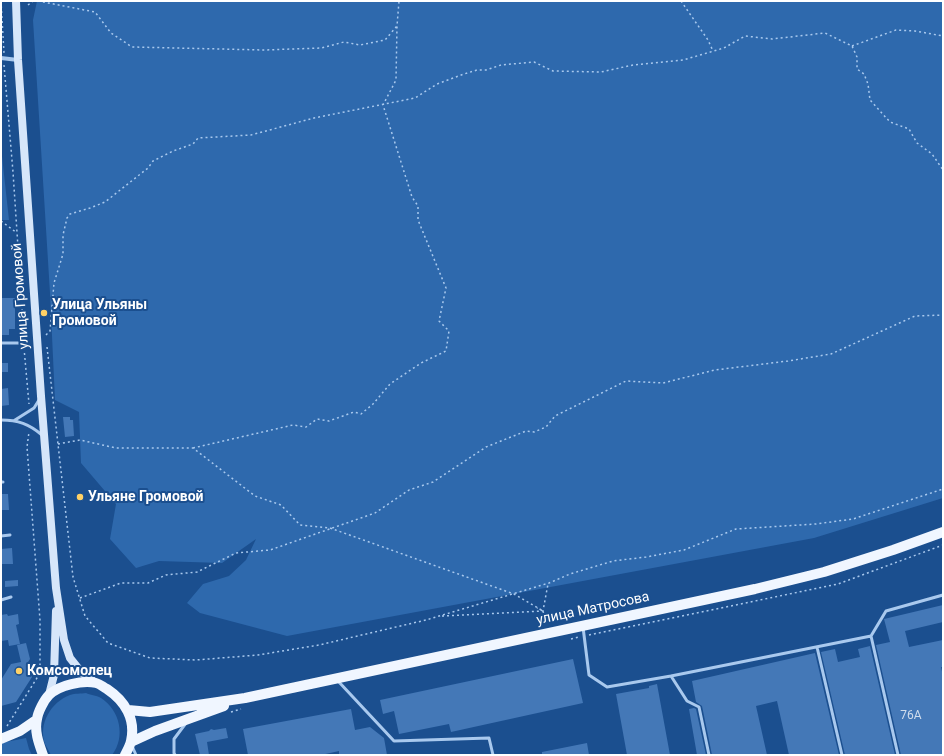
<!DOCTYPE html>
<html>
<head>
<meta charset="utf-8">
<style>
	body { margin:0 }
	#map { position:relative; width:944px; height:756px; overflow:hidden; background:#1b4f8f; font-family:Roboto,sans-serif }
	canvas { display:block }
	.frame { position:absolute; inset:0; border:2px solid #fff; pointer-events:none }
</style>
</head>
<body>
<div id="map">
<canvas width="944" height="756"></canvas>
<div class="frame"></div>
</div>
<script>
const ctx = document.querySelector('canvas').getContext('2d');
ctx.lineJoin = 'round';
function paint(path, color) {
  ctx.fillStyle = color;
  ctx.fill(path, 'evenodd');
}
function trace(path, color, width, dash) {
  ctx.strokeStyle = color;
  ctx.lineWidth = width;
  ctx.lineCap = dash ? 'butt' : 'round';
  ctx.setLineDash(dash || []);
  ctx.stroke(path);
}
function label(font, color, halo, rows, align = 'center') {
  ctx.font = font + ' Roboto,sans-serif';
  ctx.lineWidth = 4;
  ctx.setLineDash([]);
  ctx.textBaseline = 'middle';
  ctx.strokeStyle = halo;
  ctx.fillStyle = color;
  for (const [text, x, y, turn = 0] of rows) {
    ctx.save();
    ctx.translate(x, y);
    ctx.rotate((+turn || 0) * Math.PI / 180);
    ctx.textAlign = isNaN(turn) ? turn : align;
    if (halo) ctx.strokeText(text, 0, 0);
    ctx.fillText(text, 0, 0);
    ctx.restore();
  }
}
paint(new Path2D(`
	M37,1H943V498L814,538L287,636L200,613L187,603L203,584L229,576L246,560L256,539L222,563L159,561L136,568L110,539L116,504L81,463L79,412L55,400L50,293L33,20Z
	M1,147L9,220H1Z
	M86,693C90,695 96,695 101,698C120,710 126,737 112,755H51C49,751 47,748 45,744C38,724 51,702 70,695C75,693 81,694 86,693Z
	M26,738L29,749L32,755H1V743Z`), '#2e69ad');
paint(new Path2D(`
	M1,298H15V329H9V335H1Z
	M1,363H8V372H1Z
	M8,388L9,405L1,406V389Z
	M63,417H70V420H73L74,436L65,437Z
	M1,494H8L9,510H1Z
	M12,548L13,564H1V549Z
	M18,580V586L5,587V581Z
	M943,605V622L905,631L909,647L943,640V667H941L943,676V755H901L876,645L890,642L884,619Z
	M7,614L8,616L18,614L19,624L16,625L20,644L9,646L8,640L1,641V615Z
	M26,643L30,659L28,662L32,677L16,702L1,706V680L11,664L21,662L17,645Z
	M870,646L895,755H845L821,652L835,649L838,662L860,657L858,649Z
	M815,653L839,755H789L777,701L756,706L767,755H712L702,706L696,702L692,681Z
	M573,659L583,703L451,732L449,724L399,734L394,711L383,714L380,700Z
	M657,684L670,755H627L616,694L649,688V686Z
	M694,708L696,709L706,755H697L689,709Z
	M351,709L355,730L370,727L384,738L387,755H339V751L321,755H248L243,729Z
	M226,728L228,738L207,742L209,755H200L195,734L209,731L211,729L214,730Z
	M587,743L589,755H542V752Z`), '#4478b7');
trace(new Path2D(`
	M1,1L4,53
	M38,1L95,12L111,33L132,47L264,50L321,48L344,42L360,45L385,40L397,26
	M681,1L708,40L713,51
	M28,5L33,1
	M852,46L896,30L915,31L943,36
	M4,65L13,172L24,338
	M1,221L17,233
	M46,335L50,331L54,283L63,254V235L67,218L70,214L90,208L105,202L148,168L153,161L173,151L193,144L198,138L251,135L314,118L415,98L437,84L464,74L477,70H486L501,65L534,62L553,71L601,72L633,65L683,60L724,48L745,36L772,39L825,33L852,46L857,57V69L864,74L868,84L870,100L890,122L909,129L917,143L932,154L943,170
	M47,347L73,577L85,616L108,643L150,658L196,660L258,655L319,645L426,620L549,583L570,574L613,561L646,557L684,550L736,529L816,524L853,519L943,489
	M24,348L29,404
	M58,444L80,440L116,448H193L255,496L281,505L300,525L330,528L514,594L543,611L537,608
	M193,448L293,425L306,427L317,419L329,421L354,412L361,414L373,404L390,384L421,363L446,351L449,331L439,321L446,288L418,220V206L412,197L383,105L396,80L397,26L399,1
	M80,598L121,583H148L166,575L197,572L236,553L270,550L375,513L409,490L433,482L486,447L526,431L534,432L546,427L555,416L626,381L663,383L715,370L788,361L831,354L915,316L943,315
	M543,611L546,624
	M442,616L543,611L548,584
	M589,635L838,584L943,545
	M571,639L579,637
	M231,712L241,709
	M7,726L40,673V620L27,447L29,432`), '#a9c9ee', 1.5, [2, 3]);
trace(new Path2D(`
	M1,343H24
	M1,420C18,420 29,424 42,435
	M15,420L34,408L39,400
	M1,482H3
	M1,536L10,535
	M1,600L11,597
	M583,627L589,675L607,687L671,676L687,701L699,707L709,755
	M817,647L842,755
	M671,676L871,636
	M338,681L394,741L489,738L493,755
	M132,746L136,755
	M175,755L174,753V739L186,723
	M898,755L871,636L886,611L943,595`), '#a9c9ee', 3);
trace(new Path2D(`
	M1,58L18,60`), '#a9c9ee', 4);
trace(new Path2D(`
	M16,1L18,60L41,396L56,588L64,640L70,658L82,673L96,683
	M49,695L54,675L56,611`), '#d6e6fa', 8);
trace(new Path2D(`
	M128,710L150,712L245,698L755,589L824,572L893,550L943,532
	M1,739L20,731L36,720
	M131,742L155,731L224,706
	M43,755C39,744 34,731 37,719C38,712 44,700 49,695C59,685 83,680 96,683C100,684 103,687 107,689C125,701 136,719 131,741C130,746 127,751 125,755`), '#f0f6ff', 10);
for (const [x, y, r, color] of [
	[44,313,4,"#ffd166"],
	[80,497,4,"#ffd166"],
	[19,671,4,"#ffd166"]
]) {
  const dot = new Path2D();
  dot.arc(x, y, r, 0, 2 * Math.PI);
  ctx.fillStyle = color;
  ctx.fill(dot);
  trace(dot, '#1b4f8f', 1.5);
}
label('12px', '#d0dded', null, [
	["76А",911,716]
]);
label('14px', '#fff', '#1b4f8f', [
	["улица Громовой",21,296,-94],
	["улица Матросова",593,609,-12]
]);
label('bold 14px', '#fff', '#1b4f8f', [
	["Улица Ульяны",52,305],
	["Громовой",52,321],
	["Ульяне Громовой",88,497],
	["Комсомолец",27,671]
], 'left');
</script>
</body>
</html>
